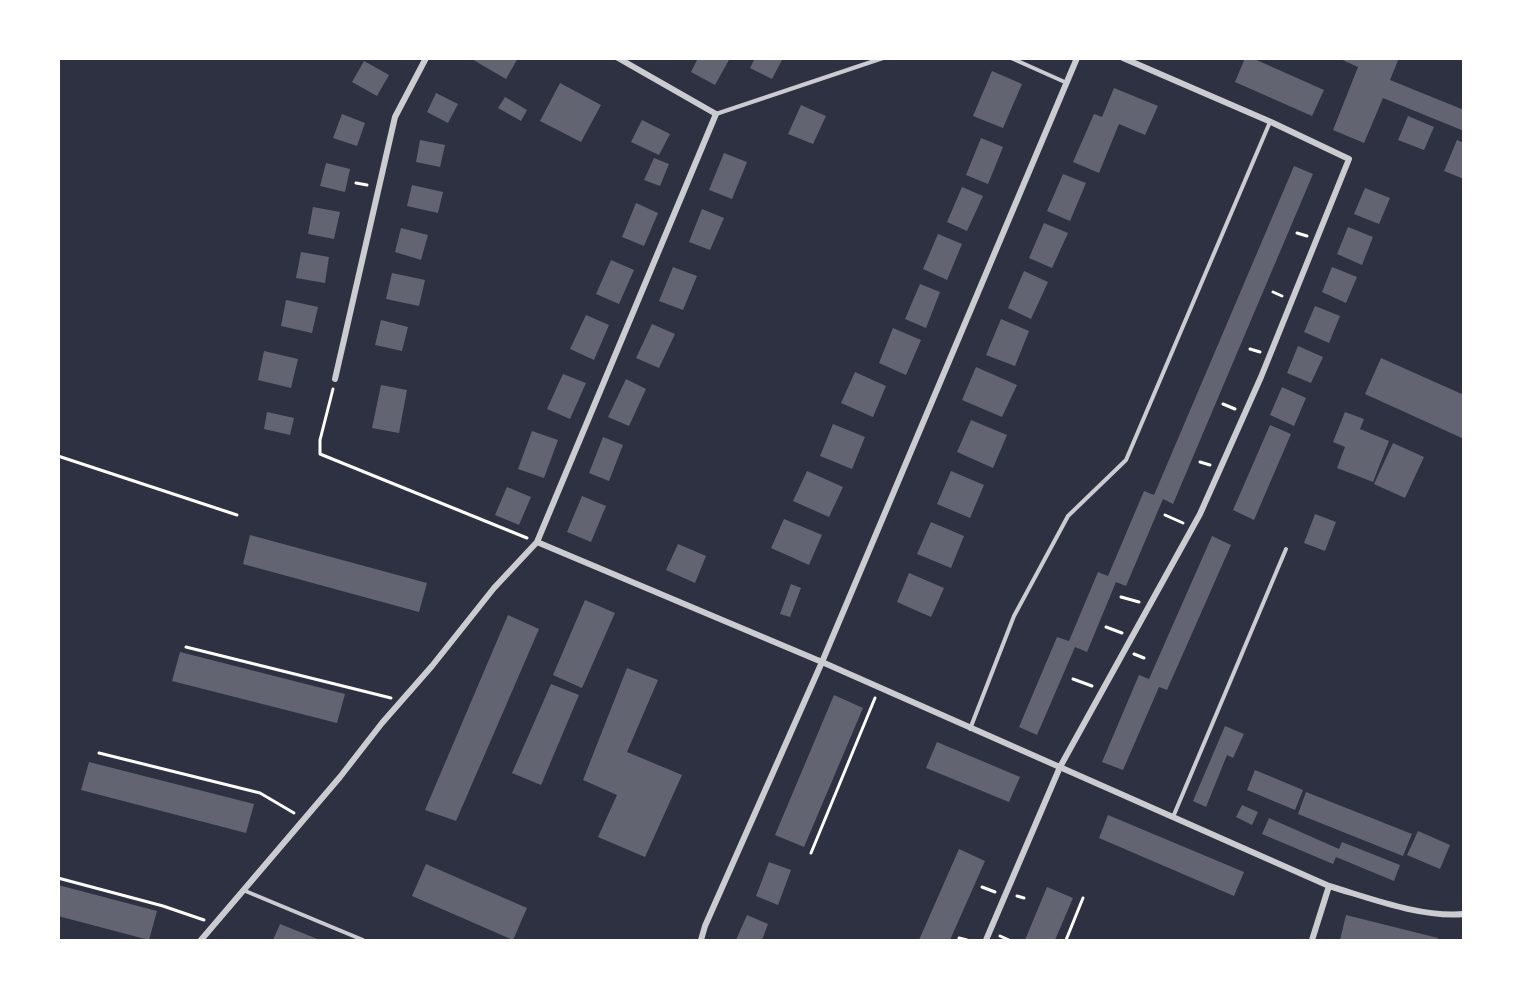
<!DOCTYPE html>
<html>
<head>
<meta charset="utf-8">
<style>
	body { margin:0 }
	#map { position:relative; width:1522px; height:999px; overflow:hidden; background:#2d3142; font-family:Arial,sans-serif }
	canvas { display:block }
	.frame { position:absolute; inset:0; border:60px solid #fff; pointer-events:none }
</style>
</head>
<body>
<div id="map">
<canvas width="1522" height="999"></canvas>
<div class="frame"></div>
</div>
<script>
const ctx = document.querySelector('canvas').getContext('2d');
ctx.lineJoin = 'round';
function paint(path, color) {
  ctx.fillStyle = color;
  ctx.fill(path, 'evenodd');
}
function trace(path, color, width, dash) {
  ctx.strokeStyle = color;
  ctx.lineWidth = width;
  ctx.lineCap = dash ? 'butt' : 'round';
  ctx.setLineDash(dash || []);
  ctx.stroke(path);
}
paint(new Path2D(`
	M470,58H518L506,79Z
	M698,58H730L715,85L691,72Z
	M755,58H783L772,79L750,68Z
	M1245,58H1252L1324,90L1312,116L1235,82Z
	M1338,58H1399L1390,80L1464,110V131L1383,98L1364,143L1333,130L1358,67Z
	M364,61L389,75L377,96L352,82Z
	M992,71L1022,84L1003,128L973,116Z
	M560,83L601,105L581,142L540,121Z
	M1114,88L1158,106L1145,135L1119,124L1099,173L1073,162L1094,114L1102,117Z
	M436,93L458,104L448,123L427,112Z
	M505,97L527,110L521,121L498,108Z
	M801,105L826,116L813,144L788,134Z
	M342,114L365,123L357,146L333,138Z
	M1408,116L1434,127L1424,150L1398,140Z
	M642,120L670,134L659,155L631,142Z
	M981,138L1003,147L988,184L966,175Z
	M420,140L445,145L440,167L416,162Z
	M1457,140L1464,143V179L1444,171Z
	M724,153L747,162L732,199L709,190Z
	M654,158L669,164L660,186L644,180Z
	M326,163L350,169L345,192L320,186Z
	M1294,166L1313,174L1173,504L1163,499L1126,586L1116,582L1087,652L1075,647L1037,735L1019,727L1057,637L1069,641L1098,572L1108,576L1144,491L1154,495Z
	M1063,174L1086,183L1070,221L1047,211Z
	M412,185L443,192L438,213L407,206Z
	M962,187L983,196L967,231L947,222Z
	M1365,188L1390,198L1379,224L1354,214Z
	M636,203L658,213L644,246L622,237Z
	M313,207L340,212L334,239L308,234Z
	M702,209L724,218L710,250L689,242Z
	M1044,223L1068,233L1052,268L1029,258Z
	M1348,227L1373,237L1362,265L1337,254Z
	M401,228L428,235L421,260L395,252Z
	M938,234L962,244L947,280L923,269Z
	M301,252L329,257L325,283L296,278Z
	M611,260L634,270L619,304L596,294Z
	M673,267L697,276L683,310L659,301Z
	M1332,267L1357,277L1346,303L1322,292Z
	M1024,271L1048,282L1031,319L1008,308Z
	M392,273L425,280L419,306L386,299Z
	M920,284L940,292L926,328L905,319Z
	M286,300L318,307L312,333L281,326Z
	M1315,306L1340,316L1329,343L1304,332Z
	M586,315L609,325L594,360L570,349Z
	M1001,319L1029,331L1015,366L986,355Z
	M381,320L408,327L402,351L375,345Z
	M652,324L675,334L659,368L636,358Z
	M893,328L921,340L906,375L879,363Z
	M1298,346L1323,357L1311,383L1287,373Z
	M264,351L298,359L291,388L258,380Z
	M1381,358L1464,395V439L1365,394Z
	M976,367L1017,385L1002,417L962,400Z
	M855,372L886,386L873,417L841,403Z
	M563,374L586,383L570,419L547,409Z
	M626,379L646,389L629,426L608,417Z
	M381,385L407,390L399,433L372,428Z
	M1282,387L1306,398L1294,426L1270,415Z
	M267,412L294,418L290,435L264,429Z
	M1345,412L1364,419L1360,429L1389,441L1373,482L1337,468L1345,447L1333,442Z
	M971,420L1007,435L993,468L957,452Z
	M833,424L865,437L852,469L820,456Z
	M1270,425L1291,434L1254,520L1233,510Z
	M532,431L558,440L544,478L518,469Z
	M603,437L623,445L609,481L589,473Z
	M1393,443L1424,457L1405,498L1374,484Z
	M807,471L843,487L829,517L793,501Z
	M951,471L984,485L970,518L937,504Z
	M507,487L531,497L519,525L495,515Z
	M582,496L606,506L591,542L567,532Z
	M1315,514L1336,522L1325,551L1304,543Z
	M784,519L822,535L809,565L771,548Z
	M931,522L964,536L951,568L917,554Z
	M250,535L427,583L419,612L243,564Z
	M1212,536L1231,545L1167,690L1159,687L1123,770L1102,762L1139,675L1149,679Z
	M678,544L706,556L695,583L666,570Z
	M909,573L944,588L931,617L897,602Z
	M791,584L801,588L790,617L780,614Z
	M585,600L615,613L582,688L553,675Z
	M508,615L539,629L456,821L425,810Z
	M180,652L345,694L337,723L172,681Z
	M627,668L658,680L627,752L682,775L645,857L598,837L617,795L583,780Z
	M551,684L579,695L541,785L512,773Z
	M834,695L863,708L804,847L775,835Z
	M1225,726L1244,734L1233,758L1227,755L1206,807L1193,801Z
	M937,742L1020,777L1009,802L926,768Z
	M89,762L254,804L246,833L81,790Z
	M1255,770L1303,790L1295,810L1247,790Z
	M1306,792L1412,834L1403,856L1298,814Z
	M1242,805L1258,812L1252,825L1236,817Z
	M1108,815L1244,872L1234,896L1099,838Z
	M1269,818L1339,849L1342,842L1400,865L1394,881L1336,857L1333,864L1262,834Z
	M1418,831L1450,845L1440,869L1407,855Z
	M959,849L985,861L950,940H919Z
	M769,862L791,870L778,905L756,896Z
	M426,864L527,908L513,940L412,896Z
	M58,885L157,911L149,940L58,916Z
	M1047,887L1073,898L1055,940H1025Z
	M747,915L768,924L762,940H736Z
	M1346,915L1438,938L1437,940H1340Z
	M280,924L320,940H273Z`), '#626471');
trace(new Path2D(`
	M356,183L367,185
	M1297,233L1307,236
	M1273,292L1282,296
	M1250,349L1260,352
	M333,389L320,440V454L527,538
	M1223,404L1235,409
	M58,456L237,515
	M1200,462L1210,465
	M1165,515L1183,523
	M1121,597L1139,602
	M1106,627L1122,633
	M186,647L391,698
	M1134,654L1144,658
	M1073,679L1092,686
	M99,753L260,793L294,813
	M811,853L875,698
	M58,878L163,906L204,920
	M982,887L995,892
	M1017,896L1024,898
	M1000,936L1009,940
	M959,938L967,940
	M1066,940L1083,898`), '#fff', 3);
trace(new Path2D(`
	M1011,58L1067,83
	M716,114L883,58
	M970,729L1014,616L1068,516L1126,460L1270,122
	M1173,817L1286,549
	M243,890L363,940`), '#caccd0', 4);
trace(new Path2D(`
	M335,379L395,117L426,58
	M537,542L822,662L1329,886C1370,898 1421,918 1464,914
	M201,940L340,777L382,723L432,666L494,588L537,542L716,114L618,58
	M701,940L705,926L822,662L1077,58
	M986,940L1060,767L1200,514L1261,377L1349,159L1271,122L1123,58
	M1312,940L1329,886`), '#caccd0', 6);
</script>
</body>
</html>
